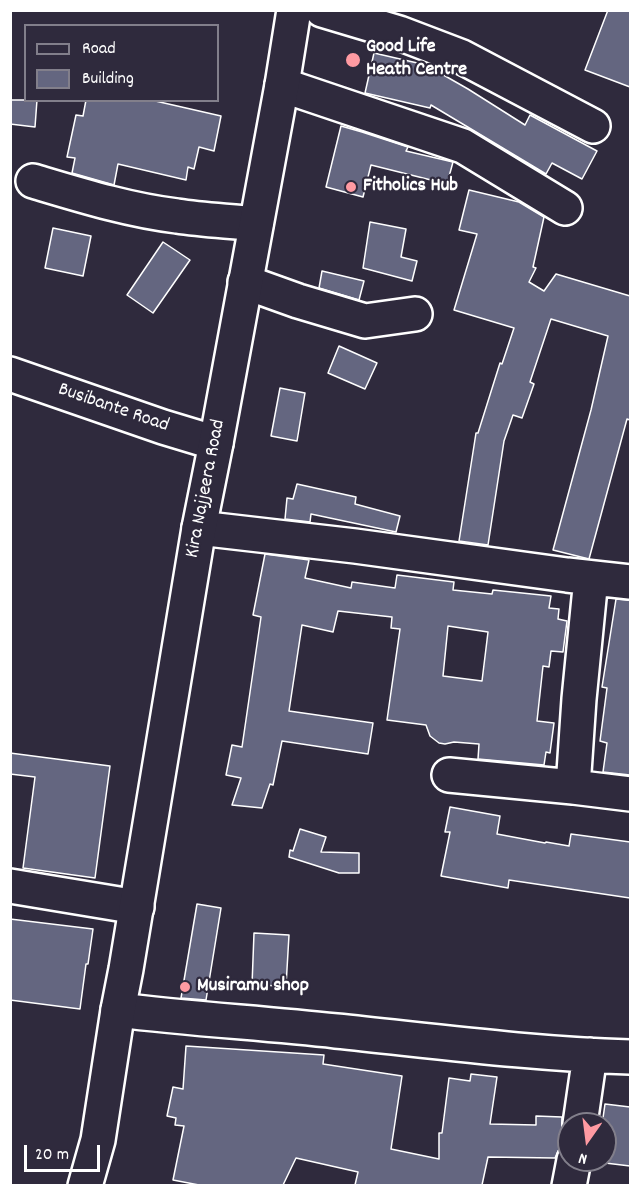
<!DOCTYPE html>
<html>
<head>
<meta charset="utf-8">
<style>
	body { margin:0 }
	#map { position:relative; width:641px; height:1196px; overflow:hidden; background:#2f2a3d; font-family:Dekko,sans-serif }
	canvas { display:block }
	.frame { position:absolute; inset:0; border:12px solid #fff; pointer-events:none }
	.legend { position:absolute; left:24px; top:24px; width:195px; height:78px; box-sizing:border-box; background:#2f2a3d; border:2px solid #827f8b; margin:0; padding:8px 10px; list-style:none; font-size:18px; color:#fff }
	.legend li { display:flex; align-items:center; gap:12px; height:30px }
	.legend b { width:30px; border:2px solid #827f8b }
	.north { position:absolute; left:557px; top:1112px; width:60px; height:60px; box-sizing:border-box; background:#2f2a3d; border:2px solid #827f8b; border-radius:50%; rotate:194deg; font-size:16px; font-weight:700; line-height:24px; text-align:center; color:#fff }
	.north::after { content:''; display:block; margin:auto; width:21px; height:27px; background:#ff9aa2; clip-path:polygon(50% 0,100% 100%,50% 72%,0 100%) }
	.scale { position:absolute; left:24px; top:1145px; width:76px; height:27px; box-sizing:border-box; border:3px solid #fff; border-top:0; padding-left:8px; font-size:18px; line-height:21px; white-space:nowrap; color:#fff; -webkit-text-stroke:4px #2f2a3d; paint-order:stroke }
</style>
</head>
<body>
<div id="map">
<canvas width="641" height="1196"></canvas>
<div class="frame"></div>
<ul class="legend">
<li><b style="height:8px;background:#2f2a3d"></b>Road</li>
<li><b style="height:16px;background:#646680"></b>Building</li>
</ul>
<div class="north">N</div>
<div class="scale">20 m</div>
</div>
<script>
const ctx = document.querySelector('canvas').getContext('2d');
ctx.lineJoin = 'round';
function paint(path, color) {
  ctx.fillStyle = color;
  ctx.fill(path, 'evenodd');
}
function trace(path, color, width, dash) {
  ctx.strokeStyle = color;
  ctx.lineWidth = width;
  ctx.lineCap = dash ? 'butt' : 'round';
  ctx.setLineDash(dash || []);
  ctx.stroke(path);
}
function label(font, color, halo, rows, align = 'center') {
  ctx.font = font + ' Dekko,sans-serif';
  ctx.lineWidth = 4.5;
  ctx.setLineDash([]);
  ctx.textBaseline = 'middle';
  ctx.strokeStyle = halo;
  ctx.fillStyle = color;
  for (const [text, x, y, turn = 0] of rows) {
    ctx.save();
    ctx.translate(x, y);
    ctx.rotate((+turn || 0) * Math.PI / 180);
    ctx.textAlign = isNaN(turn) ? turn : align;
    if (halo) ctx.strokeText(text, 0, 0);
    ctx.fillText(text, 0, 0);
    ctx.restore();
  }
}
const building = new Path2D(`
	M608,10H630V87L585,70Z
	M374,53L426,65L468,89L525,125L530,115L597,151L582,179L552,163L546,174L431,105L430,108L365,93Z
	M10,100H37L35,127L10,124Z
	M86,100H151L221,116L214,151L199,147L194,169L188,167L186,180L118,164L114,185L72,173L75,158L67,157L76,115L83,116Z
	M341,126L362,132L408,147L406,151L453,162L447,184L371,165L363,197L326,187Z
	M469,190L519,202L544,217L533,267L536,268L529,282L544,291L556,274L630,296V420L627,419L589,559L553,550L591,410L608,336L551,319L530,382L534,384L522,418L513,415L504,441L488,545L459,541L476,433H478L500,363L502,364L514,328L454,310L477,234L459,230Z
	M370,222L406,229L401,257L417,261L412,281L363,268Z
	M53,228L91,236L83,276L45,268Z
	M163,242L190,260L153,313L127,295Z
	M322,271L364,281L359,300L319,288Z
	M339,346L377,363L365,389L328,373Z
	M280,388L305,393L297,441L271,436Z
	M297,484L356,497L355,504L400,516L396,532L311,514L310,522L285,519L287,498L293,499Z
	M265,554L309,560L305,578L351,588L352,582L395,588L397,575L454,582L453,590L492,594L493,590L551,596L549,608L559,609L558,619L567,621L563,652L551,651L549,667L543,666L537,721L554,723L550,753L546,752L544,765L478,759L479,744L454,742L445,744L439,743L430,736L426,725L387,720L400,629L391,628L392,617L338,611L333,632L302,625L289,711L373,723L368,754L282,741L273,785L270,784L262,808L232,805L241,778L226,775L232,745L242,747L261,617L253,615ZM448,626L488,632L482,681L443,676Z
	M616,599L630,600V775L603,772L607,743L600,741L607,688L602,687Z
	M10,753L110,766L95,878L23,868L35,777L10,774Z
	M450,807L500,816L497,834L545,843L546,842L569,846L571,834L630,842V898L509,880L508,888L441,876L450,832H445Z
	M300,829L326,837L321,852L359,853V873H339L289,857L290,850L293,851Z
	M197,904L221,908L206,1000L181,998Z
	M10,919L93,929L88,964H86L80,1009L10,1000Z
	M254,933L289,935L286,986L252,985Z
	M186,1046L324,1055L323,1064L402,1076L391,1149L439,1159V1133H442L449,1078L470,1081L471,1074L497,1077L490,1124L536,1125V1116L562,1117V1130L569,1139V1142L560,1147L555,1158L488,1157L482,1185H355L358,1172L296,1158L283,1185H199L173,1180L184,1126L175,1125L176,1118L167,1116L173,1087L183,1089Z
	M605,1104L630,1107V1166L597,1162V1160H605V1124H599L600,1118H603Z`);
paint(building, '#646680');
trace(building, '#fff', 1.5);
const minor = new Path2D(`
	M322,10L399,33L462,57L593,126
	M282,85L463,146L565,208
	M33,181C80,195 128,210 177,216C203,220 229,221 256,224
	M245,282L298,301L365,321L415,314
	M10,374L163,427L216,443
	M199,528L355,546L567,575L630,582
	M449,775L573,787L630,794
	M573,787L579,699L591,578
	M10,886L137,907
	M118,1010C191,1019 263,1023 336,1031C434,1041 532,1054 630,1057
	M580,1124L590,1055
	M569,1186L574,1160`);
const major = new Path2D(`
	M85,1186L98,1140L118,1010L126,969L199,528L216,443L282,85L294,10`);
trace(minor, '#fff', 38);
trace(major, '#fff', 38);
trace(minor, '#2f2a3d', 33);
trace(major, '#2f2a3d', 33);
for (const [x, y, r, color] of [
	[353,60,8,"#ff9aa2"],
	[351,187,6,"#ff9aa2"],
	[185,987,6,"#ff9aa2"]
]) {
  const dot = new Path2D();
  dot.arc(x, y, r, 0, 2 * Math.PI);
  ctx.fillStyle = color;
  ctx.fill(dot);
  trace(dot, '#2f2a3d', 2);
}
label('bold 20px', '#fff', '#2f2a3d', [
	["Good Life",366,48],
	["Heath Centre",366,71],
	["Fitholics Hub",363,187],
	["Musiramu shop",197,987]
], 'left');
label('20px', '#fff', '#2f2a3d', [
	["Busibante Road",113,409,19],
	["Kira Najjeera Road",207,489,-79]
]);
</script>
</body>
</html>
